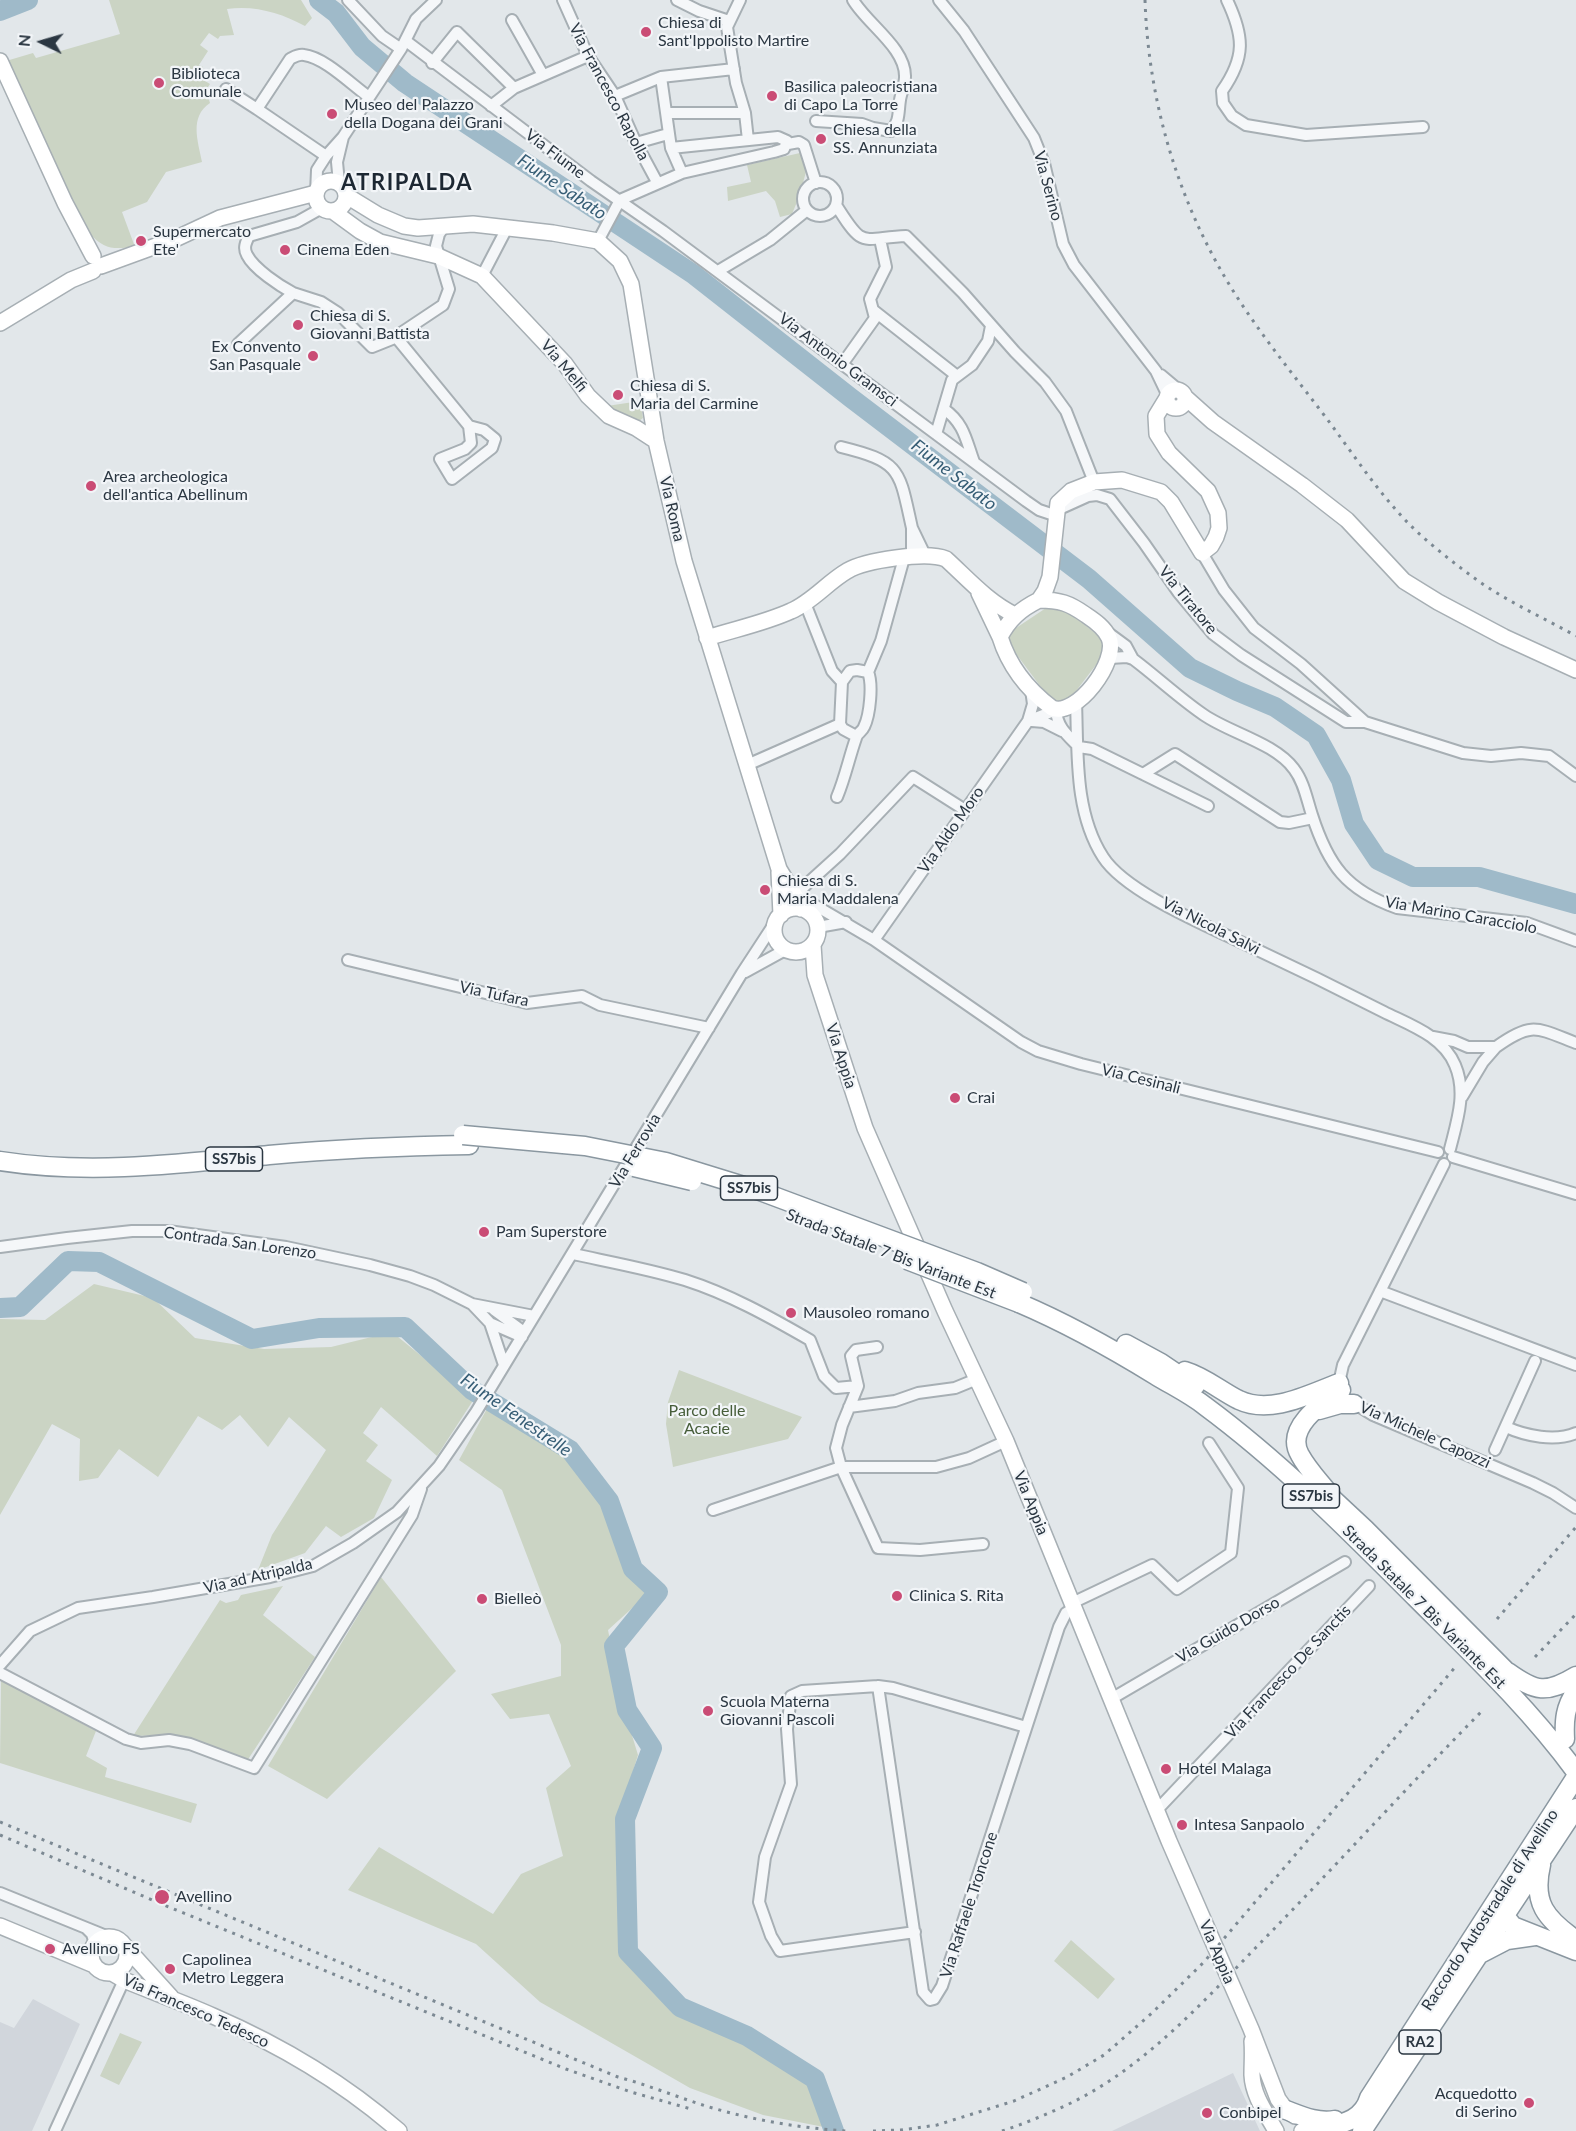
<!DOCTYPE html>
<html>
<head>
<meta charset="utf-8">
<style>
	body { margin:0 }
	#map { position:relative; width:1576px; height:2131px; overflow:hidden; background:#e2e7ea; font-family:Lato,sans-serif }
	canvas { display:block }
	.north { position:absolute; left:12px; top:12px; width:60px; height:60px; -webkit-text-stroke:4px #f2f5f8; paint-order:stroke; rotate:275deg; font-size:16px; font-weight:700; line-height:24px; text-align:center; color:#2b3742 }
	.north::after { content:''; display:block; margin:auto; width:21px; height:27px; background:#2b3742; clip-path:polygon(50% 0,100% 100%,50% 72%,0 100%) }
</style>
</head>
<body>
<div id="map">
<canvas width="1576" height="2131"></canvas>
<div class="north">N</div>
</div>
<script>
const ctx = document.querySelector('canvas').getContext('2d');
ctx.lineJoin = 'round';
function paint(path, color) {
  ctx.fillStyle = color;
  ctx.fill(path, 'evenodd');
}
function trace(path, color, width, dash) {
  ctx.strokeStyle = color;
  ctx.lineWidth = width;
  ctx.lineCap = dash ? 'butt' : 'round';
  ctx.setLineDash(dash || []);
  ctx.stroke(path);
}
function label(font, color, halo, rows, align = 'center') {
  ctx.font = font + ' Lato,sans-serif';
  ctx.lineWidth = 4.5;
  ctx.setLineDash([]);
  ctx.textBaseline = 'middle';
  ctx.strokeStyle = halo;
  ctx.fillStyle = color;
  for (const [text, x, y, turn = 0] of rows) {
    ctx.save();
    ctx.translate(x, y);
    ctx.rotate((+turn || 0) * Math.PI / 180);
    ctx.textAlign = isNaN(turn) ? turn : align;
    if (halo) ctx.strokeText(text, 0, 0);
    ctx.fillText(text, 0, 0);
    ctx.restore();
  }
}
paint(new Path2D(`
	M33,1999L80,2024L32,2131H0V2022L14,2028Z
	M1233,2073L1260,2131H1112Z`), '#d1d6dc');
paint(new Path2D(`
	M109,0H301L312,18L305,26C281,13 255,5 227,9L234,35L220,36L218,39L209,33L200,45L208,51L199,65L203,67L197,76L210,84L206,90L210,103C189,117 198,141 202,162L166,172L147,202L122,212L135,247C112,249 105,250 89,233L6,61L33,53L36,58L120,34Z
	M800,153L806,172L799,197L792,214L780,217L775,201L766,191L728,201L727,187L751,182L747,165Z
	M640,401L643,418L635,424L607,406Z
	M1059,604L1106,642L1105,653L1070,699L1055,706L1008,643L1010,632L1049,606Z
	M94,1284L153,1298L195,1338L264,1349L331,1347L392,1332L474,1399L437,1456L381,1407L363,1433L378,1445L366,1461L392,1480L374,1518L341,1537L326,1526L305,1553L258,1570L272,1535L326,1450L289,1417L268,1447L240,1415L222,1430L198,1416L158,1477L119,1449L98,1478L79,1481L80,1439L52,1424L0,1515V1319L45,1320Z
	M679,1370L802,1417L788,1439L673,1467L666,1424L668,1402Z
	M489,1405L566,1453L605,1500L629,1570L650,1592L608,1630L623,1706L638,1755L619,1817L626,1950L676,2006L734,2033L811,2081L829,2128L763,2115L690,2088L540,2002L476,1944L348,1890L379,1847L493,1914L521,1874L563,1856L546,1788L571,1766L549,1714L510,1719L491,1694L561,1676V1645L502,1490L459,1460Z
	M381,1577L456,1671L327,1799L268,1766Z
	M283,1586L263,1615L315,1657L247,1761L167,1735L133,1736L220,1600L226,1603L238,1600L241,1595Z
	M1,1680L96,1731L86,1756L107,1768L105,1777L197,1804L191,1823L0,1763Z
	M1071,1940L1115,1979L1098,1999L1054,1961Z
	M120,2033L142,2042L119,2085L100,2076Z`), '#cbd4c4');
trace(new Path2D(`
	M319,0L336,13L362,47L405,83L693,274L851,398L1089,579L1190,668L1237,691L1275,707L1316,735L1341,780L1354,824L1378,860L1413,877H1479L1576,904
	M0,11L28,0
	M0,1308L20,1307L68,1261L99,1262L252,1339L319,1328L405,1327L472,1390L570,1450L609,1501L633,1569L658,1592L614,1646L627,1710L652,1748L625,1819L628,1952L680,2007L747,2036L815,2079L834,2131`), '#9fbac9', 20);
const street = new Path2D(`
	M348,0L382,36L401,49
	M563,0L588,56L615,96L636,143L657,182
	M677,0L699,11L729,21
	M740,0L727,27L736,83L745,113L748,140
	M939,0L964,31L1034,138L1044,163L1063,244L1074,265L1156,371L1168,396
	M1227,0C1244,36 1246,57 1222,91L1223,103L1232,116L1246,125L1306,135L1423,127
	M512,20L543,75
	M406,41L591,181L663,231L1026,501L1039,510L1057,516
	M432,63L457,32L514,88
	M661,77L671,148
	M226,89L257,109
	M615,96L661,77L734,69
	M491,106L514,88L588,56
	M666,113H745
	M816,121L862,124L873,128L891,131C900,121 898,113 900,100C901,93 905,85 905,77C906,48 867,24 853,0
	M636,143L668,134
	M788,144L799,142L804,145L816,183
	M326,156L257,109L290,59C294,57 298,54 304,55C324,57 352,85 369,97
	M803 199a17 17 0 1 1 34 0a17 17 0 1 1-34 0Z
	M339,183L337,162L343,137
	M316,193L317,170L326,156L343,137L401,49L416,19L436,0
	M836,205C864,250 860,238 906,236L963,293L1015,352L1045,382L1066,411L1094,482
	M598,241L620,200L682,173L774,152L784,149L787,141L778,137L671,148L682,173
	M718,271L770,240L807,210
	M482,276L507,228
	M293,293C280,286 254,269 247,255C243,248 246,242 249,236L297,222L322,208
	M873,310L957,376
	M396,337L469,426L471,443L465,449L440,459L452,479L492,448L495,439L484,430L469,426
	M238,344L293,293L321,302L338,313L372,347L392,339L443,305L449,289L436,246L439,234L444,227
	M843,363L875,318L870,299L886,267L880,239
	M1161,375L1180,391
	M944,409C964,423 966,440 974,462
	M936,434L952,380L972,365L988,341L991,326
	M841,447C902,462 899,470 912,528
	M1057,510L1088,496L1097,495L1110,499L1144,543L1178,592L1213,634L1241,655L1346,722H1365
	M1202,553L1224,590L1254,628L1301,664L1365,722L1463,753L1491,756L1521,753L1549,756L1576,776
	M912,556V528L925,555
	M805,603L832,671L842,682
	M1107,632L1126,646L1133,659
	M1110,658L1127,657L1133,659C1157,677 1179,698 1204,715C1230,733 1275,743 1294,769C1304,782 1307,800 1312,815C1328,865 1346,890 1397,908L1527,923L1576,941
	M868,672L881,641L904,558
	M1076,702C1078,753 1074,812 1103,857C1126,893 1210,927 1249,946C1294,967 1339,989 1384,1012C1410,1025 1443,1036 1455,1065C1467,1093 1457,1121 1450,1149
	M1028,721L1056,710C1057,727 1067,735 1079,747
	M1032,721L1044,722L1062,731
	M856,736L843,729L840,724L842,682L850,671L857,670L868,672
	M1079,747L1092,749L1208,806
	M747,765L840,724
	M1143,774L1175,754L1280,822L1289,823L1313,818
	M837,797C845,778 849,758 856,738C857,733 862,732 864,727C870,715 873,684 868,672
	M794,890L811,903L874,940L1021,1042L1038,1051L1081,1064L1438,1152
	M797,893L840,854L913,777L965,810
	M818,927L846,922
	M874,940L1028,721L1033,704L1031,690
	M348,960L527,1003L582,996L600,1005L709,1028
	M745,972L785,950
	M1433,1037L1454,1041L1468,1047H1496L1483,1062L1462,1097
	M1496,1047C1532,1021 1537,1028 1576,1043
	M1453,1157L1576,1194
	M0,1247L67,1238L132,1231H168L286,1247L370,1265L410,1276L434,1285L472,1304L534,1316
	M573,1254C610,1262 649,1269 685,1280C729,1294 770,1317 810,1340L824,1376L836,1388L858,1386
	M1380,1291L1576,1365
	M472,1304L490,1323L522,1337
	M494,1310L524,1332
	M490,1323L504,1365
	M877,1347L856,1350L851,1356L858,1386L842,1425L836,1448L841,1467L878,1548L920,1550L983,1544
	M1340,1388L1339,1383L1343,1365L1444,1164
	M1352,1402L1373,1415L1533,1483L1553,1493L1576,1508
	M849,1407L895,1401L918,1393L955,1388L977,1379
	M1506,1427C1526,1436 1555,1442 1576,1433
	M1495,1450L1535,1361
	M713,1510L841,1467H936L969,1458L1006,1441
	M1072,1603L1152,1565L1177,1589L1231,1553L1238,1488L1209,1443
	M0,1665L30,1631L78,1608L153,1597L270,1577L313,1566L353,1543L397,1512L439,1466L476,1412L742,973L776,921
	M0,1673L126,1739L141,1743L169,1740L190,1744L254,1768L412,1515L421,1489
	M878,1686L923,1992L930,2000L934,1999L942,1986L1059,1627L1066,1613L1074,1608
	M1111,1699L1345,1562
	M1156,1811L1369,1586
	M0,1893L111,1938
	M86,1928L92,1934L95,1944
	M915,1932L780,1951L771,1936L759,1902L765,1857L791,1784L787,1729L791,1696L802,1691L878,1686L893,1688L1026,1727
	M55,2131L124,1980`);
const secondary = new Path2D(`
	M0,61L65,203L93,256
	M316 196a15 15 0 1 1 30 0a15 15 0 1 1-30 0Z
	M347,196L378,215L404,226L418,228L473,224L553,233L598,241L620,261L631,284L656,441L684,561L779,869L797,899L801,909
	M334,212L360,231L380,242L438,256L482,276L565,364L588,396L609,416L636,428L656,441
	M101,266L175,239L220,218L316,193
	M0,323L71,280L93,271
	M1167 399a9 9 0 1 1 18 0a9 9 0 1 1-18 0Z
	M1185,397L1213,422L1302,485L1347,520L1404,581L1438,602L1504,637L1576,670
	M979,593L1000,637
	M1039,600L1045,591L1050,577L1058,503L1071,491L1094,482L1122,480L1161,492L1171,502L1202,553L1211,546L1216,537L1219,528L1218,513L1208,491L1169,453L1157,434L1156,416L1167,398
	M1039,600C1060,600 1069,603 1086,615C1095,621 1105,628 1109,638C1119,661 1076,718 1052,708C1028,690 1009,666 1000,637C1009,619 1021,609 1039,600Z
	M707,638C735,629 765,623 791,611C812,602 828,582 847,571C865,560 927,551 946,559C968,579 988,602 1015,615
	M779,872L781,915
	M774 930a22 22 0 1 1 44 0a22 22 0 1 1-44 0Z
	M813,945L815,975L865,1128L945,1311L1006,1441L1169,1841L1251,2029L1278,2099L1286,2110L1295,2116
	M0,1926L94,1965
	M91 1955a18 18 0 1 1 36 0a18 18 0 1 1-36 0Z
	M123,1944L171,1997
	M112,1973L124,1980C153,1992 184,2003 213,2016C280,2045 344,2083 399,2131
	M1252,2041C1253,2053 1252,2064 1252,2075C1253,2096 1266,2113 1276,2131
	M1302,2131L1315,2129L1320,2131`);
const highway = new Path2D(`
	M0,1161C89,1175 179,1164 269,1155C335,1149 402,1146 469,1145
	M1019,1303C1066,1323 1111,1348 1155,1375C1171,1385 1190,1394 1205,1406C1282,1463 1349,1531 1416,1598C1472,1654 1529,1708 1576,1772
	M1126,1344L1161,1363L1195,1386
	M1185,1371C1205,1377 1221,1391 1239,1400C1271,1415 1309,1394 1339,1383
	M1319,1410L1340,1404H1354
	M1321,1488L1365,1529L1508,1673
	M1331,1496C1321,1483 1308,1470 1300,1455C1284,1428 1322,1403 1341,1390
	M1508,1672C1536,1692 1546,1694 1576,1676
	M1565,1739C1564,1720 1565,1707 1576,1691
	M1541,1865C1532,1903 1546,1919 1576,1940
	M1501,1906L1505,1916L1513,1926L1576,1951
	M1480,1954L1507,1940L1535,1936
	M1286,2110C1302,2116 1317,2123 1335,2120
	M1318,2130C1339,2124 1362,2122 1369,2098L1576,1777
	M1362,2131L1576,1808`);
trace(street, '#a7afb4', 14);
trace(secondary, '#a7afb4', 18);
trace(highway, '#8a97a0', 21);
trace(street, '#f5f7f9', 10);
trace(secondary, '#fff', 15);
trace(highway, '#fff', 18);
trace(new Path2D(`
	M1145,0C1148,89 1171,177 1213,256C1244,315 1287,366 1327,419C1357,459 1386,505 1424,538C1441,553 1459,567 1477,580C1508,602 1544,618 1576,636
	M1497,1619L1576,1527
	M1535,1657L1576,1614
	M0,1822L618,2077C648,2085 677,2097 706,2106C752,2120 799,2128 847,2131
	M0,1835L164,1905L566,2069L631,2092L691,2109
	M873,2131L901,2130L937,2125L1014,2101L1067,2077L1104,2055L1152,2013L1204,1962L1457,1665
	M1002,2131C1026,2123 1050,2113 1073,2102C1151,2063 1212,1992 1272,1931C1343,1858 1411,1783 1482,1711`), '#7c8993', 3, [3, 6]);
const highwayBridge = new Path2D(`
	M463,1135L585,1146L666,1162L760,1191L977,1272L1023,1292
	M634,1167L692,1181
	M907,1260L1019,1303`);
trace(highwayBridge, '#8a97a0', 21, []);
trace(highwayBridge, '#fff', 18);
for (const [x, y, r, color] of [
	[646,32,6,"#ca4c75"],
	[159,83,6,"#ca4c75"],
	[772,96,6,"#ca4c75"],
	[332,114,6,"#ca4c75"],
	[821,139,6,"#ca4c75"],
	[141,241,6,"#ca4c75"],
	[285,250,6,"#ca4c75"],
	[298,325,6,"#ca4c75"],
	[313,356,6,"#ca4c75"],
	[618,395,6,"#ca4c75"],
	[91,486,6,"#ca4c75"],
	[765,890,6,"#ca4c75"],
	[955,1098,6,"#ca4c75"],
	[484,1232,6,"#ca4c75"],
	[791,1313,6,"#ca4c75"],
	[897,1596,6,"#ca4c75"],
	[482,1599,6,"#ca4c75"],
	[708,1711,6,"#ca4c75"],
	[1166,1769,6,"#ca4c75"],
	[1182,1825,6,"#ca4c75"],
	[162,1897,8,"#ca4c75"],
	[50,1949,6,"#ca4c75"],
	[170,1969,6,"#ca4c75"],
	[1529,2103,6,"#ca4c75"],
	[1207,2113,6,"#ca4c75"]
]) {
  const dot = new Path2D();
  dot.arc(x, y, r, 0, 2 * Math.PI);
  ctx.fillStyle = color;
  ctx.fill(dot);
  trace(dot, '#f2f5f8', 2);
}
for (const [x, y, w] of [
	[234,1159,57],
	[749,1188,57],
	[1311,1496,57],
	[1420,2042,42]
]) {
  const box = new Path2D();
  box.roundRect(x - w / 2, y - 12, w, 24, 4.5);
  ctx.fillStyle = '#f2f5f8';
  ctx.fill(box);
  trace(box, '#2b3742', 1.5);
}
label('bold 15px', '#2b3742', null, [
	["SS7bis",234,1159],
	["SS7bis",749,1188],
	["SS7bis",1311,1496],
	["RA2",1420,2042]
]);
label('16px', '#2b3742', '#f2f5f8', [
	["Chiesa di",658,23],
	["Sant'Ippolisto Martire",658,41],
	["Biblioteca",171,74],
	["Comunale",171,92],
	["Basilica paleocristiana",784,87],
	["di Capo La Torre",784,105],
	["Museo del Palazzo",344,105],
	["della Dogana dei Grani",344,123],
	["Chiesa della",833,130],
	["SS. Annunziata",833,148],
	["Supermercato",153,232],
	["Ete'",153,250],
	["Cinema Eden",297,250],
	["Chiesa di S.",310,316],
	["Giovanni Battista",310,334],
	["Ex Convento",301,347,"right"],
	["San Pasquale",301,365,"right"],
	["Chiesa di S.",630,386],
	["Maria del Carmine",630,404],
	["Area archeologica",103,477],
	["dell'antica Abellinum",103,495],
	["Chiesa di S.",777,881],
	["Maria Maddalena",777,899],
	["Crai",967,1098],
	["Pam Superstore",496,1232],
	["Mausoleo romano",803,1313],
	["Clinica S. Rita",909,1596],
	["Bielleò",494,1599],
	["Scuola Materna",720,1702],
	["Giovanni Pascoli",720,1720],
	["Hotel Malaga",1178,1769],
	["Intesa Sanpaolo",1194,1825],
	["Avellino",176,1897],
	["Avellino FS",62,1949],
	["Capolinea",182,1960],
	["Metro Leggera",182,1978],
	["Acquedotto",1517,2094,"right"],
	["di Serino",1517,2112,"right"],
	["Conbipel",1219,2113]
], 'left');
label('16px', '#2b3742', '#f2f5f8', [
	["Via Francesco Rapolla",609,92,62],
	["Via Fiume",555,154,37],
	["Via Serino",1048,186,75],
	["Via Antonio Gramsci",838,360,37],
	["Via Melfi",564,366,50],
	["Via Roma",672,509,77],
	["Via Tiratore",1188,600,51],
	["Via Aldo Moro",951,830,-55],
	["Via Marino Caracciolo",1461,915,10],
	["Via Nicola Salvi",1211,926,27],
	["Via Tufara",494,994,12],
	["Via Appia",841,1056,72],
	["Via Cesinali",1141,1079,14],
	["Via Ferrovia",635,1151,-59],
	["Contrada San Lorenzo",240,1243,8],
	["Strada Statale 7 Bis Variante Est",891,1254,21],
	["Via Michele Capozzi",1425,1435,24],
	["Via Appia",1031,1503,68],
	["Via ad Atripalda",258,1576,-13],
	["Strada Statale 7 Bis Variante Est",1424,1607,45],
	["Via Guido Dorso",1228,1630,-30],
	["Via Francesco De Sanctis",1288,1672,-47],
	["Via Raffaele Troncone",969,1905,-72],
	["Raccordo Autostradale di Avellino",1490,1910,-57],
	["Via Appia",1217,1952,67],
	["Via Francesco Tedesco",196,2011,24]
]);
label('16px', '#465d39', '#f2f5f8', [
	["Parco delle",707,1411],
	["Acacie",707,1429]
]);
label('italic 18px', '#365d75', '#f2f5f8', [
	["Fiume Sabato",562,187,34],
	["Fiume Sabato",954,475,38],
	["Fiume Fenestrelle",516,1415,35]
]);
ctx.letterSpacing = '1.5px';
label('bold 22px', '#1d2833', '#f2f5f8', [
	["ATRIPALDA",407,183]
]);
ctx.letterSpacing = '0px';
</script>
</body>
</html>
